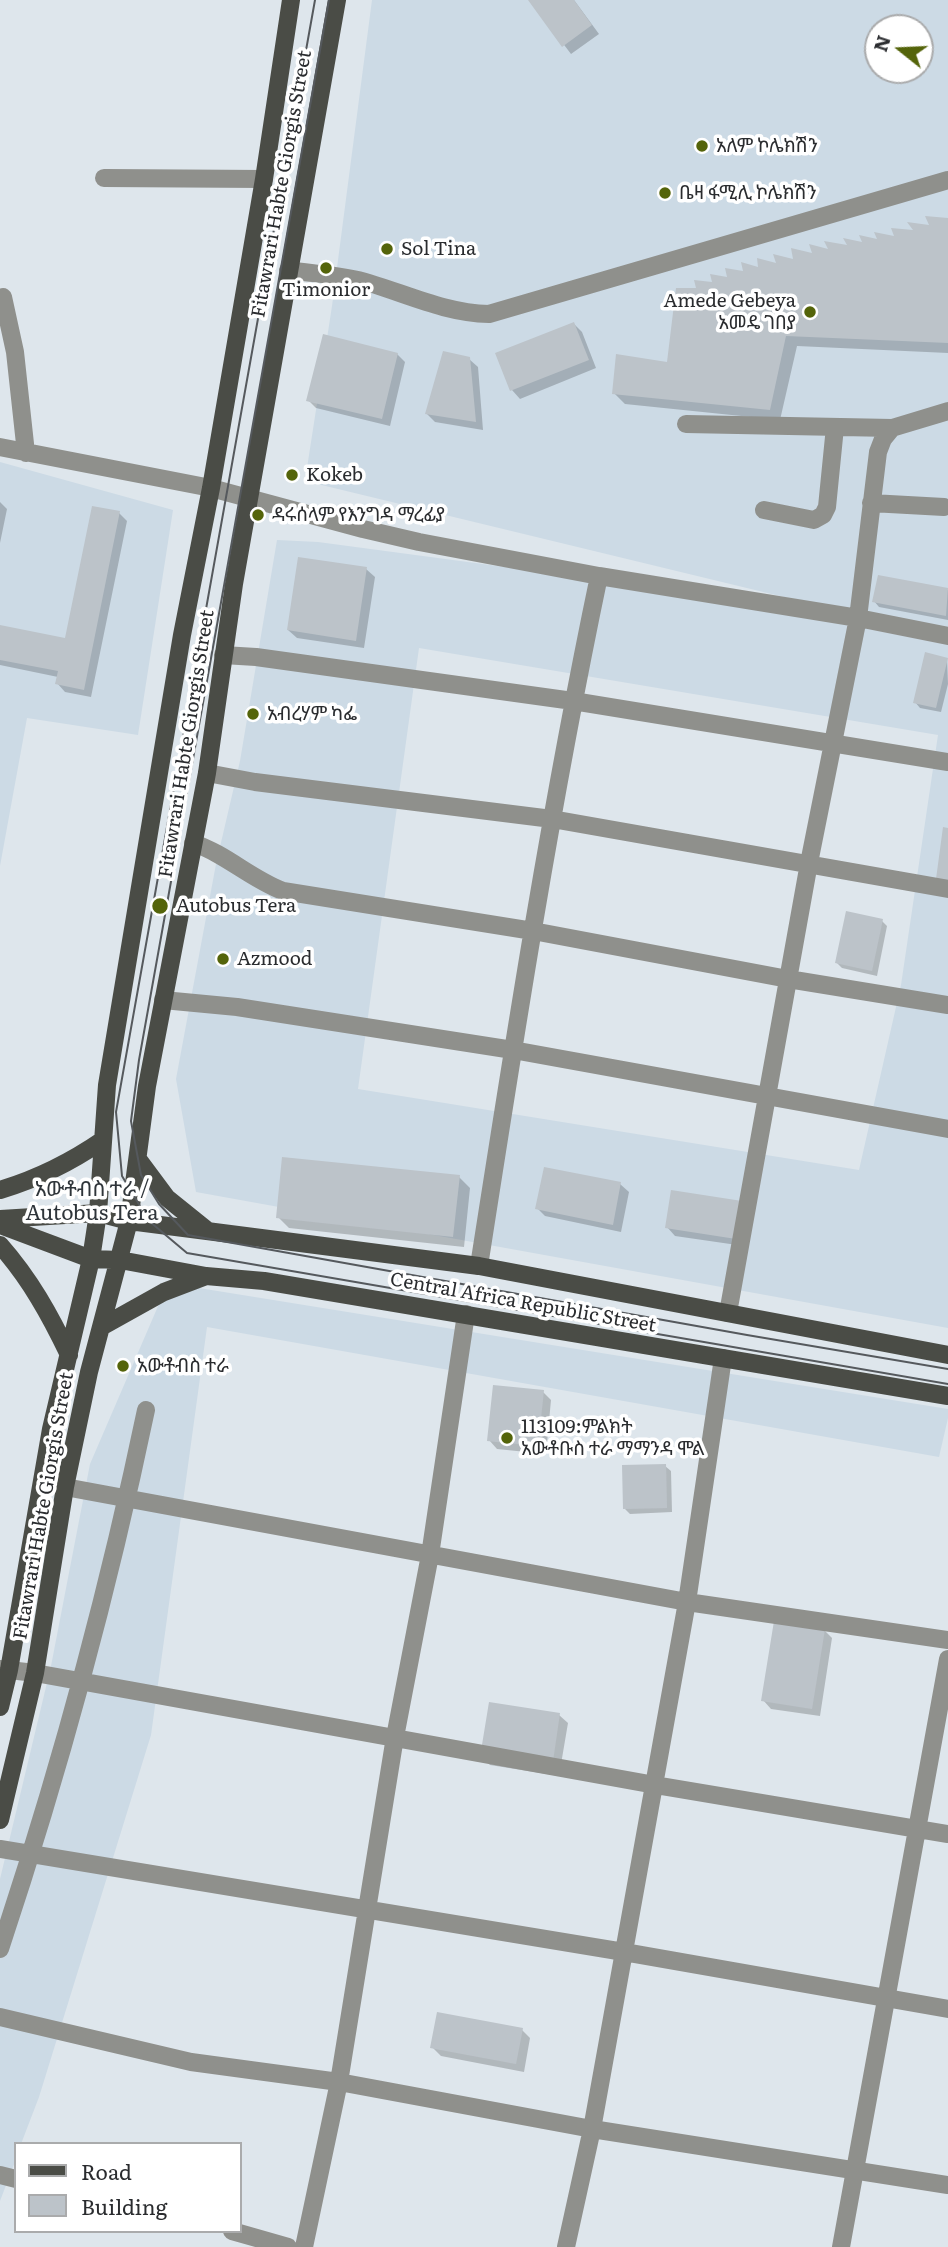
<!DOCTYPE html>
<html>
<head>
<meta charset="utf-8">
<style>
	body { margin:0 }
	#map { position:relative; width:948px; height:2247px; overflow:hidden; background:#dee6ec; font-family:Literata,serif }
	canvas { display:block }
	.legend { position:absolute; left:14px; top:2142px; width:228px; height:91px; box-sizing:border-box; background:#fff; border:2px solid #aaabac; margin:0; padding:9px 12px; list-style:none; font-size:21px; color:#2a2c2f }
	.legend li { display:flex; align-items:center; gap:14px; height:35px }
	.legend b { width:35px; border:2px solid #aaabac }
	.north { position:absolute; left:864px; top:14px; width:70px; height:70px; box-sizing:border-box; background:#fff; border:2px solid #aaabac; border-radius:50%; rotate:288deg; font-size:19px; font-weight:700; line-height:28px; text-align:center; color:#2a2c2f }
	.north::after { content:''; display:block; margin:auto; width:24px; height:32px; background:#54640a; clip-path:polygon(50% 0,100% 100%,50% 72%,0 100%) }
</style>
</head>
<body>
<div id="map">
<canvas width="948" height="2247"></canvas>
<ul class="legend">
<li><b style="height:9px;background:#4a4c46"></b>Road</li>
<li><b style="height:19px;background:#bcc3c9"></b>Building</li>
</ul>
<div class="north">N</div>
</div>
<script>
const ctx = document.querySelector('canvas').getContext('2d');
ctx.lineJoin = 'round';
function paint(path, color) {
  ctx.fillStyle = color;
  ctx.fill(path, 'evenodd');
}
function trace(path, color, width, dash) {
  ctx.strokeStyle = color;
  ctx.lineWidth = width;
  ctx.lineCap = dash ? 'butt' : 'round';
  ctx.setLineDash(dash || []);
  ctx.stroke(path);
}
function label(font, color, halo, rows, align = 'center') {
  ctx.font = font + ' Literata,"Noto Sans Ethiopic",serif';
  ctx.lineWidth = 7;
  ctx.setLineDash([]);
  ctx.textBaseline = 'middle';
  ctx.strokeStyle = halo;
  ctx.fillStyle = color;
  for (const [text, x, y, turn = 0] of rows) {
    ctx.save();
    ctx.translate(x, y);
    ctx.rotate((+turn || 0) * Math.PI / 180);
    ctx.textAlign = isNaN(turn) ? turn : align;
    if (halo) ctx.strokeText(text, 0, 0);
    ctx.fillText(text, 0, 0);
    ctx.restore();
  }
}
paint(new Path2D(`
	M372,0H948V1328L196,1192L176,1079L216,864L240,761L277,540L318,542L850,613L305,481L332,306ZM878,28H920V70H878ZM419,648L938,735L901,985L859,1170L358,1089Z
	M0,462L173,510L138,735L27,718L0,866Z
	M168,1283L948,1409V1418L939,1457L207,1327L151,1735L39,2097L21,2144H16V2159L0,2201V1879L51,1666L90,1464Z`), '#ccdae5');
paint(new Path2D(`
	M530,0H574L599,34L571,54Z
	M948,220V353L797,346L780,420L625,404L614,393L669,364L698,289L745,273L814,255L897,238Z
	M574,324L582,332L596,368L520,399L512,390L498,354Z
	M397,354L405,362L390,426L316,408L308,400Z
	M469,359L478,367L483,430L435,422L427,414Z
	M0,502L7,509L0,543Z
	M119,513L127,521L91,697L65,692L57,683L58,677L0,665V627L66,640Z
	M366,569L375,577L364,648L297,638L288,630Z
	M879,577L948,590V620L879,607L874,601Z
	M947,659L948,684L941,712L920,708L915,702Z
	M882,921L887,926L877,976L842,968L837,963Z
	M459,1177L470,1188L464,1247L289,1228L278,1217Z
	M620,1184L629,1192L621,1232L545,1216L537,1208Z
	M672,1192L744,1246L675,1236L667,1227Z
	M543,1392L551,1400L546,1454L497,1449L489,1440Z
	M665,1466L671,1471L672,1512L630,1514L625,1509Z
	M824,1630L832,1638L820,1716L771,1709L763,1700Z
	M559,1715L568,1723L559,1776L490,1765L482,1757Z
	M522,2030L530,2038L524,2072L441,2056L432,2047Z`), '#0003');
paint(new Path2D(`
	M528,0H574L592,25L562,47Z
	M925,216L948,218V343L786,336L770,410L612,394L616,354L667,362L676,288H696L694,280L712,282L710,274L727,277L725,268L743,271L741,262L758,267L757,258L776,263L773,254L793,259L791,248L812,253L809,244L828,249L824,241L847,245L843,238L862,242L859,235L877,239L874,232L894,236L891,228L913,230L907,222L929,225Z
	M574,322L589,360L510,391L495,353Z
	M323,334L398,353L382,419L306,401Z
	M443,351L470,357L476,422L425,414Z
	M92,506L120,511L84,690L55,684L58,671L0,660V625L65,638Z
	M298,557L367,567L356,641L287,630Z
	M878,575L948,588L946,616L872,602Z
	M925,652L948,658L936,708L913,703Z
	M943,827L948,828V881L936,879Z
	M846,911L883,919L872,971L835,963Z
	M282,1157L460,1175L453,1237L276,1218Z
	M544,1167L621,1182L613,1225L535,1209Z
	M671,1190L742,1201L736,1239L665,1228Z
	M493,1385L544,1390L538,1446L487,1441Z
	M666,1464L667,1508L623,1509L622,1465Z
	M774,1621L825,1629L812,1709L761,1701Z
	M489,1702L560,1713L552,1768L480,1757Z
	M437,2012L523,2028L516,2064L430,2048Z`), '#bcc3c9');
trace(new Path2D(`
	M104,178L264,179
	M288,270C314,274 343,275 369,283C409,295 446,313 489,314L948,180
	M3,297L15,352L26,453
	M686,424L892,428
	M0,447L211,488L363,529L419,542L599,576L858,618L948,636
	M871,503L944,507
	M764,510L814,520L823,515L827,507L835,427
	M223,655L256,657L573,701L948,762
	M207,773L255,782L552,819L948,889
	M193,843C226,854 251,879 283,891L533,931L788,979L948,1005
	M163,1000L237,1007L513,1050L948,1129
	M479,1266C515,1035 551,805 599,576
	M728,1313L809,863L858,618L878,452L883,439L892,428L948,411
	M65,1487L687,1602L948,1640
	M0,1669L35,1673L655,1785L948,1834
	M0,1849L624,1952L948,2009
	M0,1949C59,1772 108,1592 146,1410
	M0,2017L191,2062L339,2082L592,2129L948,2185
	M0,2175L16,2179
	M232,2231L288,2247
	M304,2247L339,2082L395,1737L430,1555L466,1314
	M566,2247L592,2129L687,1602L723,1358
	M841,2247L948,1659`), '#8f908c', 18);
trace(new Path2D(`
	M138,1159L167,1198L208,1231
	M0,1190C37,1179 71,1162 103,1140
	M0,1219L98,1213L129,1221L479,1266L948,1355
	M0,1225L91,1259L120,1260L206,1276L264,1281L948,1396
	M0,1245C30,1279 50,1315 69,1355
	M103,1326L164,1292L206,1276
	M0,1707L9,1670L51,1429L91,1259L98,1213L107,1085L182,635L211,488L264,179L291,0
	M0,1820L35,1673L65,1487L89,1372L129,1221L147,1086L207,773L234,584L337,0`), '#4a4c46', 18);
trace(new Path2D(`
	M315,0L116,1112L122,1176L149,1221L187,1253L948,1384
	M329,0L139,1060L131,1121L141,1175L159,1204L188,1235L747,1335L948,1369`), '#55595d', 2);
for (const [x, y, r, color] of [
	[702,146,7,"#54640a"],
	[665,193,7,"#54640a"],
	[387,249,7,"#54640a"],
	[326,268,7,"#54640a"],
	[810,312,7,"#54640a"],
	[292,475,7,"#54640a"],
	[258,515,7,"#54640a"],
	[253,714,7,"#54640a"],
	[160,906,9,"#54640a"],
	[223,959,7,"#54640a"],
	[123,1366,7,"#54640a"],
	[507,1438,7,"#54640a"]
]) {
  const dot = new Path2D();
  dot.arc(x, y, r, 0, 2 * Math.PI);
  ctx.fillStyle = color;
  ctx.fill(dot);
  trace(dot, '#fff', 2.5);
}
label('19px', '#2a2c2f', '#fff', [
	["አለም ኮሌክሽን",716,146],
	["ቤዛ ፋሚሊ ኮሌክሽን",679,193],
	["Sol Tina",401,249],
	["Timonior",326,290,"center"],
	["Amede Gebeya",796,301,"right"],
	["አመዴ ገበያ",796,323,"right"],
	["Kokeb",306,475],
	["ዳሩሰላም የእንግዳ ማረፊያ",272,515],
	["አብረሃም ካፌ",267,714],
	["Autobus Tera",176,906],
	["Azmood",237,959],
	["አውቶብስ ተራ",137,1366],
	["113109:ምልክት",521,1427],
	["አውቶቡስ ተራ ማማንዳ ሞል",521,1449]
], 'left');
label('19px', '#2a2c2f', '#fff', [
	["Fitawrari Habte Giorgis Street",282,184,-80],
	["Fitawrari Habte Giorgis Street",187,744,-81],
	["Central Africa Republic Street",523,1303,10],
	["Fitawrari Habte Giorgis Street",44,1506,-80]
]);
label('21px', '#2f353a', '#fff', [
	["አውቶብስ ተራ /",92,1190],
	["Autobus Tera",92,1214]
]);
</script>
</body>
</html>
